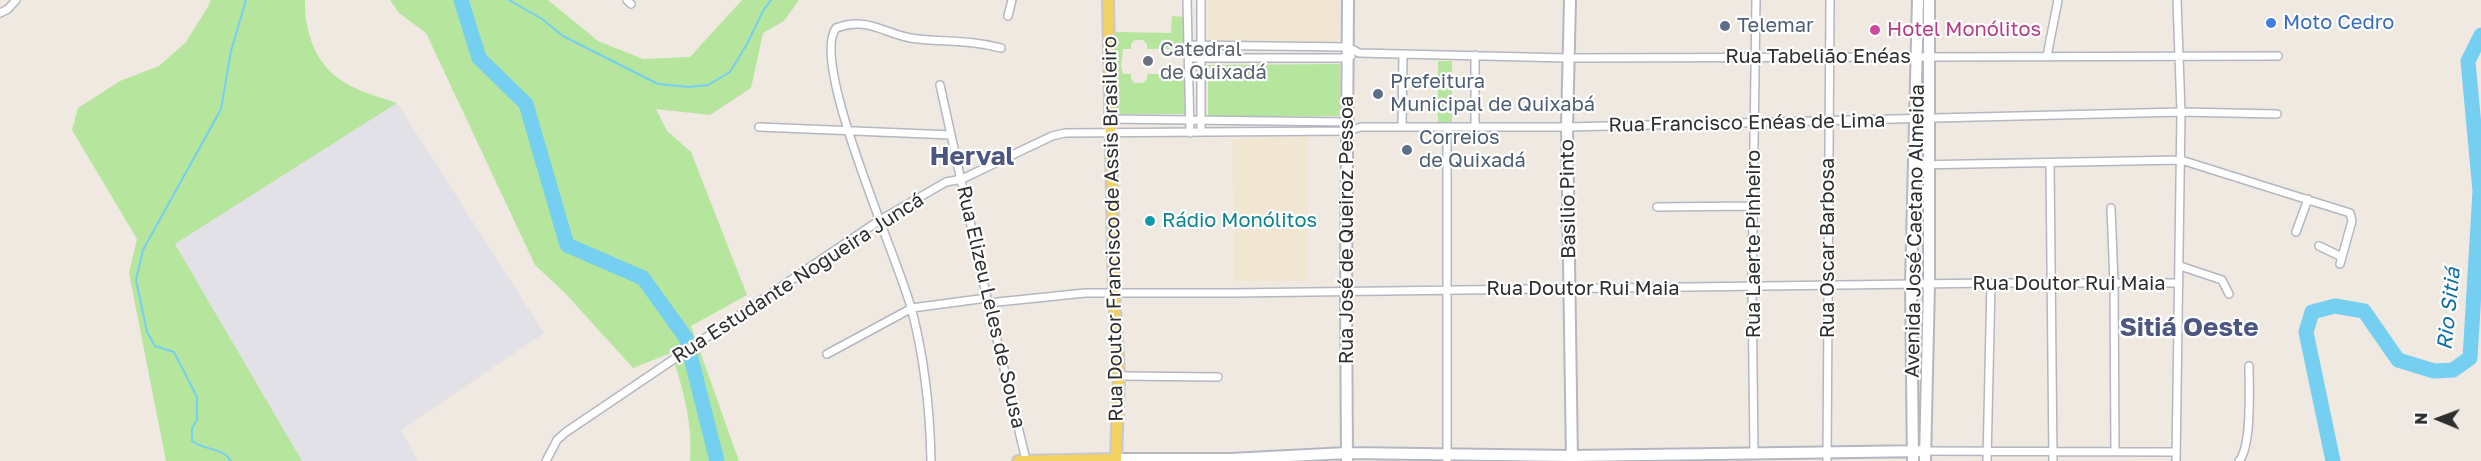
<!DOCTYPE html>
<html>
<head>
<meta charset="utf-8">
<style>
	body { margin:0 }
	#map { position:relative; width:2481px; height:461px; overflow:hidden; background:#efe9e1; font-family:"Golos Text",sans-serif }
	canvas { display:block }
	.north { position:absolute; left:2409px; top:389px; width:60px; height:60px; -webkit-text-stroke:4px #fff; paint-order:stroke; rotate:271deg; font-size:16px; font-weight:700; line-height:24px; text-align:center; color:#2e2e2e }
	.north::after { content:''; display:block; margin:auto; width:21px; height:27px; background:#2e2e2e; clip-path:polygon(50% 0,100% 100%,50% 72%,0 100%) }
</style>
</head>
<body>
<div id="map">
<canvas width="2481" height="461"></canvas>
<div class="north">N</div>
</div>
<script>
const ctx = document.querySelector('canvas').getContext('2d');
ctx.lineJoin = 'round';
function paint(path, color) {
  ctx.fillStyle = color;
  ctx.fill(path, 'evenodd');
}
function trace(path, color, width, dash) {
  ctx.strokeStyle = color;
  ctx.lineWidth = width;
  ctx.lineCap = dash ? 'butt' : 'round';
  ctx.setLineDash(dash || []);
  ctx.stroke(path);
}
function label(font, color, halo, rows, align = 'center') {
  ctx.font = font + ' "Golos Text",sans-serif';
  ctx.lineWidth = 4.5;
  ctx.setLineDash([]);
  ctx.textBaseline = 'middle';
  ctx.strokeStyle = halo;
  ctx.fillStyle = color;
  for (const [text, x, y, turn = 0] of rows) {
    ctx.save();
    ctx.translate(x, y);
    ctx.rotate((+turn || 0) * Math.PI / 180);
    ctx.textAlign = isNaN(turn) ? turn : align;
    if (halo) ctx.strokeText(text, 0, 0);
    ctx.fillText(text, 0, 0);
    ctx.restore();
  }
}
paint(new Path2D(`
	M397,103L544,333L401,430L418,461H302L175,244Z`), '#e3e1e8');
paint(new Path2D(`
	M1207,0H1340V38L1335,42L1207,40Z
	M1308,136L1307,281H1234L1233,139Z`), '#f0e6d1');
paint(new Path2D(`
	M210,0H305C304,28 314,61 338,78C355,91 377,96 397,103L175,244L302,461H166L129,273L137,239L72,130L78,108L120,81L159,66L186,42L209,5Z
	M390,0H548L598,41L643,59L690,57L742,0H799L784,21L763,33L751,88L710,115L656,109L667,131L691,152L747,295L691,326L739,461H690C693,425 683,387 671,353L633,368L565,293L535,265L426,33L399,13Z
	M1172,16L1183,17L1184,57L1171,49H1147V44L1143,40H1135L1131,44V49H1123L1121,66L1123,74H1131V79L1135,83H1143L1147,79V74H1171L1184,66L1185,114H1115V32L1171,33Z
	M1438,61H1452V125H1438Z
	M1340,64V116H1208V65Z`), '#b6e59e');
trace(new Path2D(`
	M509,0L542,19L563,36L658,84L689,87L708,85L730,72L747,44L763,11L771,0
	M231,461C223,447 205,451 192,441V428L197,420V397L174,352L155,346L147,332L136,280L143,250L221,109L231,51L246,0`), '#75cff0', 2);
trace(new Path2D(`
	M461,0L479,58L526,104L567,245L643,278L686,338L717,461
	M2333,461L2306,332L2312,312L2335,306L2364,311L2398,360L2434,371L2453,370L2470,358L2480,191L2468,61L2481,35`), '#75cff0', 15);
const street = new Path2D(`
	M627,0L631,4
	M1187,0L1190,133
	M1201,0V132
	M0,13L8,9L16,0
	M1008,16L1012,0
	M1188,45L1348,47L1359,53L1568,58L2278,56
	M1475,55V128
	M2047,56L2058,0
	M1189,58H1347L1351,56
	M940,85L987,298L1026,460
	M1110,119L1350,122
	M759,127L951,135
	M1402,127L1403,54
	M2050,163L2053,461
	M1915,165L2181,160L2350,213L2352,221L2340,264
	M1657,207L1753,206
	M2111,208L2114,283L2115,451
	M2296,232L2308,199
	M2319,246L2342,257
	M2180,266L2222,280L2229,294
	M988,303L1085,293H1234L1991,283H2179
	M827,354L912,308L987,298
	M1119,376L1218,377
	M1925,451L2176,452
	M1754,453L1752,287L1756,0
	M546,461L557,440L566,432L880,220L946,182L962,179L1052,136L1065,133L1348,131L1361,127H1567L2181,112L2277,114
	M931,461C930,410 925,361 912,311C900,262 809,64 836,28C869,15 888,37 918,39C947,42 971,40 1001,48
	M1447,461V128
	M1827,461L1830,0
	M1987,461L1991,283
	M2176,461L2181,112L2177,0
	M2239,461C2252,446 2249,388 2249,366`);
const secondary = new Path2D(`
	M1570,0L1567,127L1572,461
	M1116,459H1230L1347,453L1572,456L1925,451
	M1347,461L1346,292L1348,0
	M1913,461L1911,284L1918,0
	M1925,461L1929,284V0`);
const primary = new Path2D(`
	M1018,461L1116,459L1119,376L1114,293L1108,0`);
trace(street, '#b4b7c1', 10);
trace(secondary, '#b4b7c1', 14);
trace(primary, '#c9c9c9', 14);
trace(street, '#fff', 7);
trace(secondary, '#fff', 10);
trace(primary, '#f2d163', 10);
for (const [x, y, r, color] of [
	[2271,23,6,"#3f7fe0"],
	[1725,26,6,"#5c6f8a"],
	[1875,30,6,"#d1479c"],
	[1148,61,6,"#6b7280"],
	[1378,94,6,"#5c6f8a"],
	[1407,150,6,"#5c6f8a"],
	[1150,221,6,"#0f9aa8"]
]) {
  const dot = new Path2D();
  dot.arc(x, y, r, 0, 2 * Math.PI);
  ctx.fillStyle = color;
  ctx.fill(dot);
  trace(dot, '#fff', 2);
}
label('20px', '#366cbe', '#fff', [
	["Moto Cedro",2283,23]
], 'left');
label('20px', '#4e5e75', '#fff', [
	["Telemar",1737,26],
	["Prefeitura",1390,82],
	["Municipal de Quixabá",1390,105],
	["Correios",1419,138],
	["de Quixadá",1419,161]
], 'left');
label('20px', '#b23c85', '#fff', [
	["Hotel Monólitos",1887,30]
], 'left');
label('20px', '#5b616d', '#fff', [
	["Catedral",1160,50],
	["de Quixadá",1160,73]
], 'left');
label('20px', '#2e2e2e', '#fff', [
	["Rua Tabelião Enéas",1818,57],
	["Rua Francisco Enéas de Lima",1747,123,-1],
	["Basilio Pinto",1568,199,-91],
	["Rua Doutor Francisco de Assis Brasileiro",1113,229,-91],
	["Rua José de Queiroz Pessoa",1347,230,-90],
	["Avenida José Caetano Almeida",1915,231,-89],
	["Rua Laerte Pinheiro",1754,244,-90],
	["Rua Oscar Barbosa",1828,248,-90],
	["Rua Estudante Nogueira Juncá",798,278,-33],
	["Rua Doutor Rui Maia",2069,284],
	["Rua Doutor Rui Maia",1583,289],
	["Rua Elizeu Leles de Sousa",991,307,77]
]);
label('20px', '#0d838f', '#fff', [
	["Rádio Monólitos",1162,221]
], 'left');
label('italic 21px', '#0d6fa3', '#fff', [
	["Rio Sitiá",2449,309,-84]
]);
label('bold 26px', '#4d5680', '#fff', [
	["Herval",972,157],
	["Sitiá Oeste",2189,328]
]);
</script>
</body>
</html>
